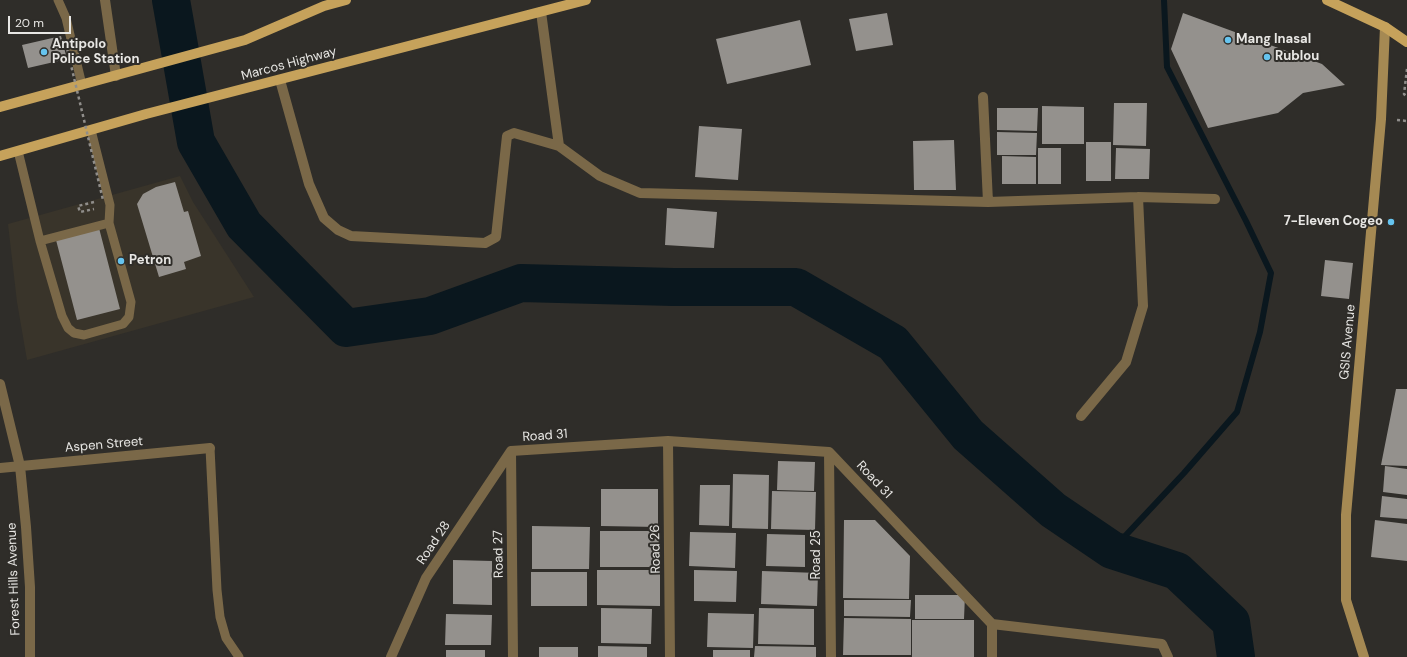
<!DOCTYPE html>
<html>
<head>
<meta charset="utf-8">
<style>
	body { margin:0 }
	#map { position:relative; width:1407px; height:657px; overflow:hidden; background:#2f2d29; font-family:"DM Sans",sans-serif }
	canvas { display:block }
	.scale { position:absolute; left:8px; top:16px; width:63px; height:18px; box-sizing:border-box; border:2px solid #e8e7e4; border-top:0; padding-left:5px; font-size:12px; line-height:14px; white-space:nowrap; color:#e8e7e4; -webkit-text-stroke:3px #2f2d29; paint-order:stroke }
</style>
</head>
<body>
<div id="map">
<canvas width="1407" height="657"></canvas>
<div class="scale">20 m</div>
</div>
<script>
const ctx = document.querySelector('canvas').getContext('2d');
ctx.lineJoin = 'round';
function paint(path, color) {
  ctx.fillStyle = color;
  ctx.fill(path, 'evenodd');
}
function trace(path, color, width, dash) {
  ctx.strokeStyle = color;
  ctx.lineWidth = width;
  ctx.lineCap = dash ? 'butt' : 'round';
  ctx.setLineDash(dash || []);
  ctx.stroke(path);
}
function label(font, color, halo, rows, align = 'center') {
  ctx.font = font + ' "DM Sans",sans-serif';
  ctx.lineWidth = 4;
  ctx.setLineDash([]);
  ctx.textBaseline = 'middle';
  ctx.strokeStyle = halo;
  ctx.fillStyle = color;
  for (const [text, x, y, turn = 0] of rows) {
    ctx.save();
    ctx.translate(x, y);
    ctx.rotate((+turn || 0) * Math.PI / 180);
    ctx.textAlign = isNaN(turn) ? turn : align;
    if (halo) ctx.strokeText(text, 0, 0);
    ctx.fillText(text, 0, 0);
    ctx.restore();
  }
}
paint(new Path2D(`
	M180,176L193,202L254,297L27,360L17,302L8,224Z`), '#39342a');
trace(new Path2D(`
	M1112,550L1184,473L1237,412L1260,332L1271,273L1246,221L1167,67L1164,0`), '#0a171e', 6);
trace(new Path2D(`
	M171,0L196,142L244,225L346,328L430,316L521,283L673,287H796L893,343L968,435L1053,510L1112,550L1177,571L1231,622L1236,657`), '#0a171e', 38);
paint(new Path2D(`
	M887,13L893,45L856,51L849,19Z
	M1183,13L1322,64L1345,85L1303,93L1278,113L1208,128L1171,49Z
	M800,20L811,65L727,84L716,39Z
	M61,36L67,59L28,68L22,45Z
	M1114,103H1147L1146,146L1113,145Z
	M1042,106L1084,107V144H1042Z
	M997,108H1038L1037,131L997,130Z
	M699,126L742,129L738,180L695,177Z
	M997,132L1037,133L1036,155H997Z
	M954,140L956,190H914L913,141Z
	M1086,142H1111V181H1086Z
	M1038,148H1061V184H1038Z
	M1116,148L1150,149L1149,179H1115Z
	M1002,156L1036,157V184H1002Z
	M175,182L184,212L188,211L201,256L184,262L186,269L159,277L137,204L143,194L156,187Z
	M667,208L717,212L714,248L665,245Z
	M99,228L120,309L77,320L56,240Z
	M1325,260L1353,263L1349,299L1321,296Z
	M1396,389H1407V466L1381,465Z
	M778,461L815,462L814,491L777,490Z
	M1385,466L1407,469V495L1383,492Z
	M733,474L769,475L768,529L732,528Z
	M700,485H730L729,526L699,525Z
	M601,489H658V527L601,526Z
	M772,491L816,492L815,530L771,529Z
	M1382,496L1407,499V519L1380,517Z
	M844,520H875L910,556L909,599L843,598Z
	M1375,520L1407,524V561L1371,557Z
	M532,526L590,527L589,569H532Z
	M600,531H659L658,567H600Z
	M690,532L736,533L735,568L689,566Z
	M767,534L805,535V567L766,566Z
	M453,560L492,561V605L453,604Z
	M597,570H660V606L597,605Z
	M694,570L737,571L736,602L694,601Z
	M762,571L818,573L817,606L761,604Z
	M531,572H587V606H531Z
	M915,595H965L964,619H915Z
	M844,600H911L910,617L844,616Z
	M601,608L652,609L651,644L601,643Z
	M759,608L814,609V645L758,644Z
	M708,613L754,614L753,648L707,647Z
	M446,614L492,615L491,645H445Z
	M844,618L911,619V655H843Z
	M912,620H974V657H912Z
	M598,646L647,647V657H598Z
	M755,646L816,647V657H754Z
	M539,647H578V657H539Z
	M446,650H485V657H446Z
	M713,650H750V657H713Z`), '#94918d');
trace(new Path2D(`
	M1407,69L1404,94L1407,97
	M1397,120L1407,121
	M94,202L78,206L80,212L94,209`), '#908e8b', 2.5, [3, 3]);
trace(new Path2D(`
	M58,0L66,18L82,85
	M18,151L40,241L62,316L68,328L74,333L84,335L123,324L129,317L131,302L109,223L110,205L91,130
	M40,241L109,223
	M210,448L217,590L220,617L226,638L239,657`), '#7a6848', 9);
trace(new Path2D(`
	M105,0L116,76
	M541,12L559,146L600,176L640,193L988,202L1138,197L1215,199
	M280,80L309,184L324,218L338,230L351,236L485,243L496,237L507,136L514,133L559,146
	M983,97L988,202
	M0,384L20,466L26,527L30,587V657
	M1081,416L1126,362L1143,306L1138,197
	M668,441L670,657
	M511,451L668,441L829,452L992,624L1162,644L1168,657
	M511,451L513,657
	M829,452L831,657
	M0,468L210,448
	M391,657L426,578L511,451
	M992,657V624`), '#7a6848', 10);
trace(new Path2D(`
	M1364,657L1346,600V515L1381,119L1385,27`), '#a58953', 10);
trace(new Path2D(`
	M1327,0L1385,27L1407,42
	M0,107L245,40L324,6L346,0
	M0,156L146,114L586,0`), '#c6a25b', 10);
trace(new Path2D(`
	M66,44L103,200`), '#908e8b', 2.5, [3, 3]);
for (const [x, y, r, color] of [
	[1228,40,4,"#66c4ef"],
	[44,52,4,"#66c4ef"],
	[1267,57,4,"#66c4ef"],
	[1391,222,4,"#66c4ef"],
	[121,261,4,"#66c4ef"]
]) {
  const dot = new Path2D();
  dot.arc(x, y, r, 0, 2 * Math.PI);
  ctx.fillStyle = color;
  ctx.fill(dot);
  trace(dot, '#2f2d29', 1.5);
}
label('bold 13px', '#e8e7e4', '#2f2d29', [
	["Mang Inasal",1236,40],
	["Antipolo",52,45],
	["Police Station",52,60],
	["Rublou",1275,57],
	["7-Eleven Cogeo",1383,222,"right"],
	["Petron",129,261]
], 'left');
label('13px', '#e8e7e4', '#2f2d29', [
	["Marcos Highway",289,64,-15],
	["GSIS Avenue",1348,342,-85],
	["Road 31",545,436,-4],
	["Aspen Street",104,445,-5],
	["Road 31",874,480,47],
	["Road 28",434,543,-56],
	["Road 26",656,549,-91],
	["Road 27",499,554,-91],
	["Road 25",817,555,-90],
	["Forest Hills Avenue",14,579,-92]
]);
</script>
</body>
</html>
